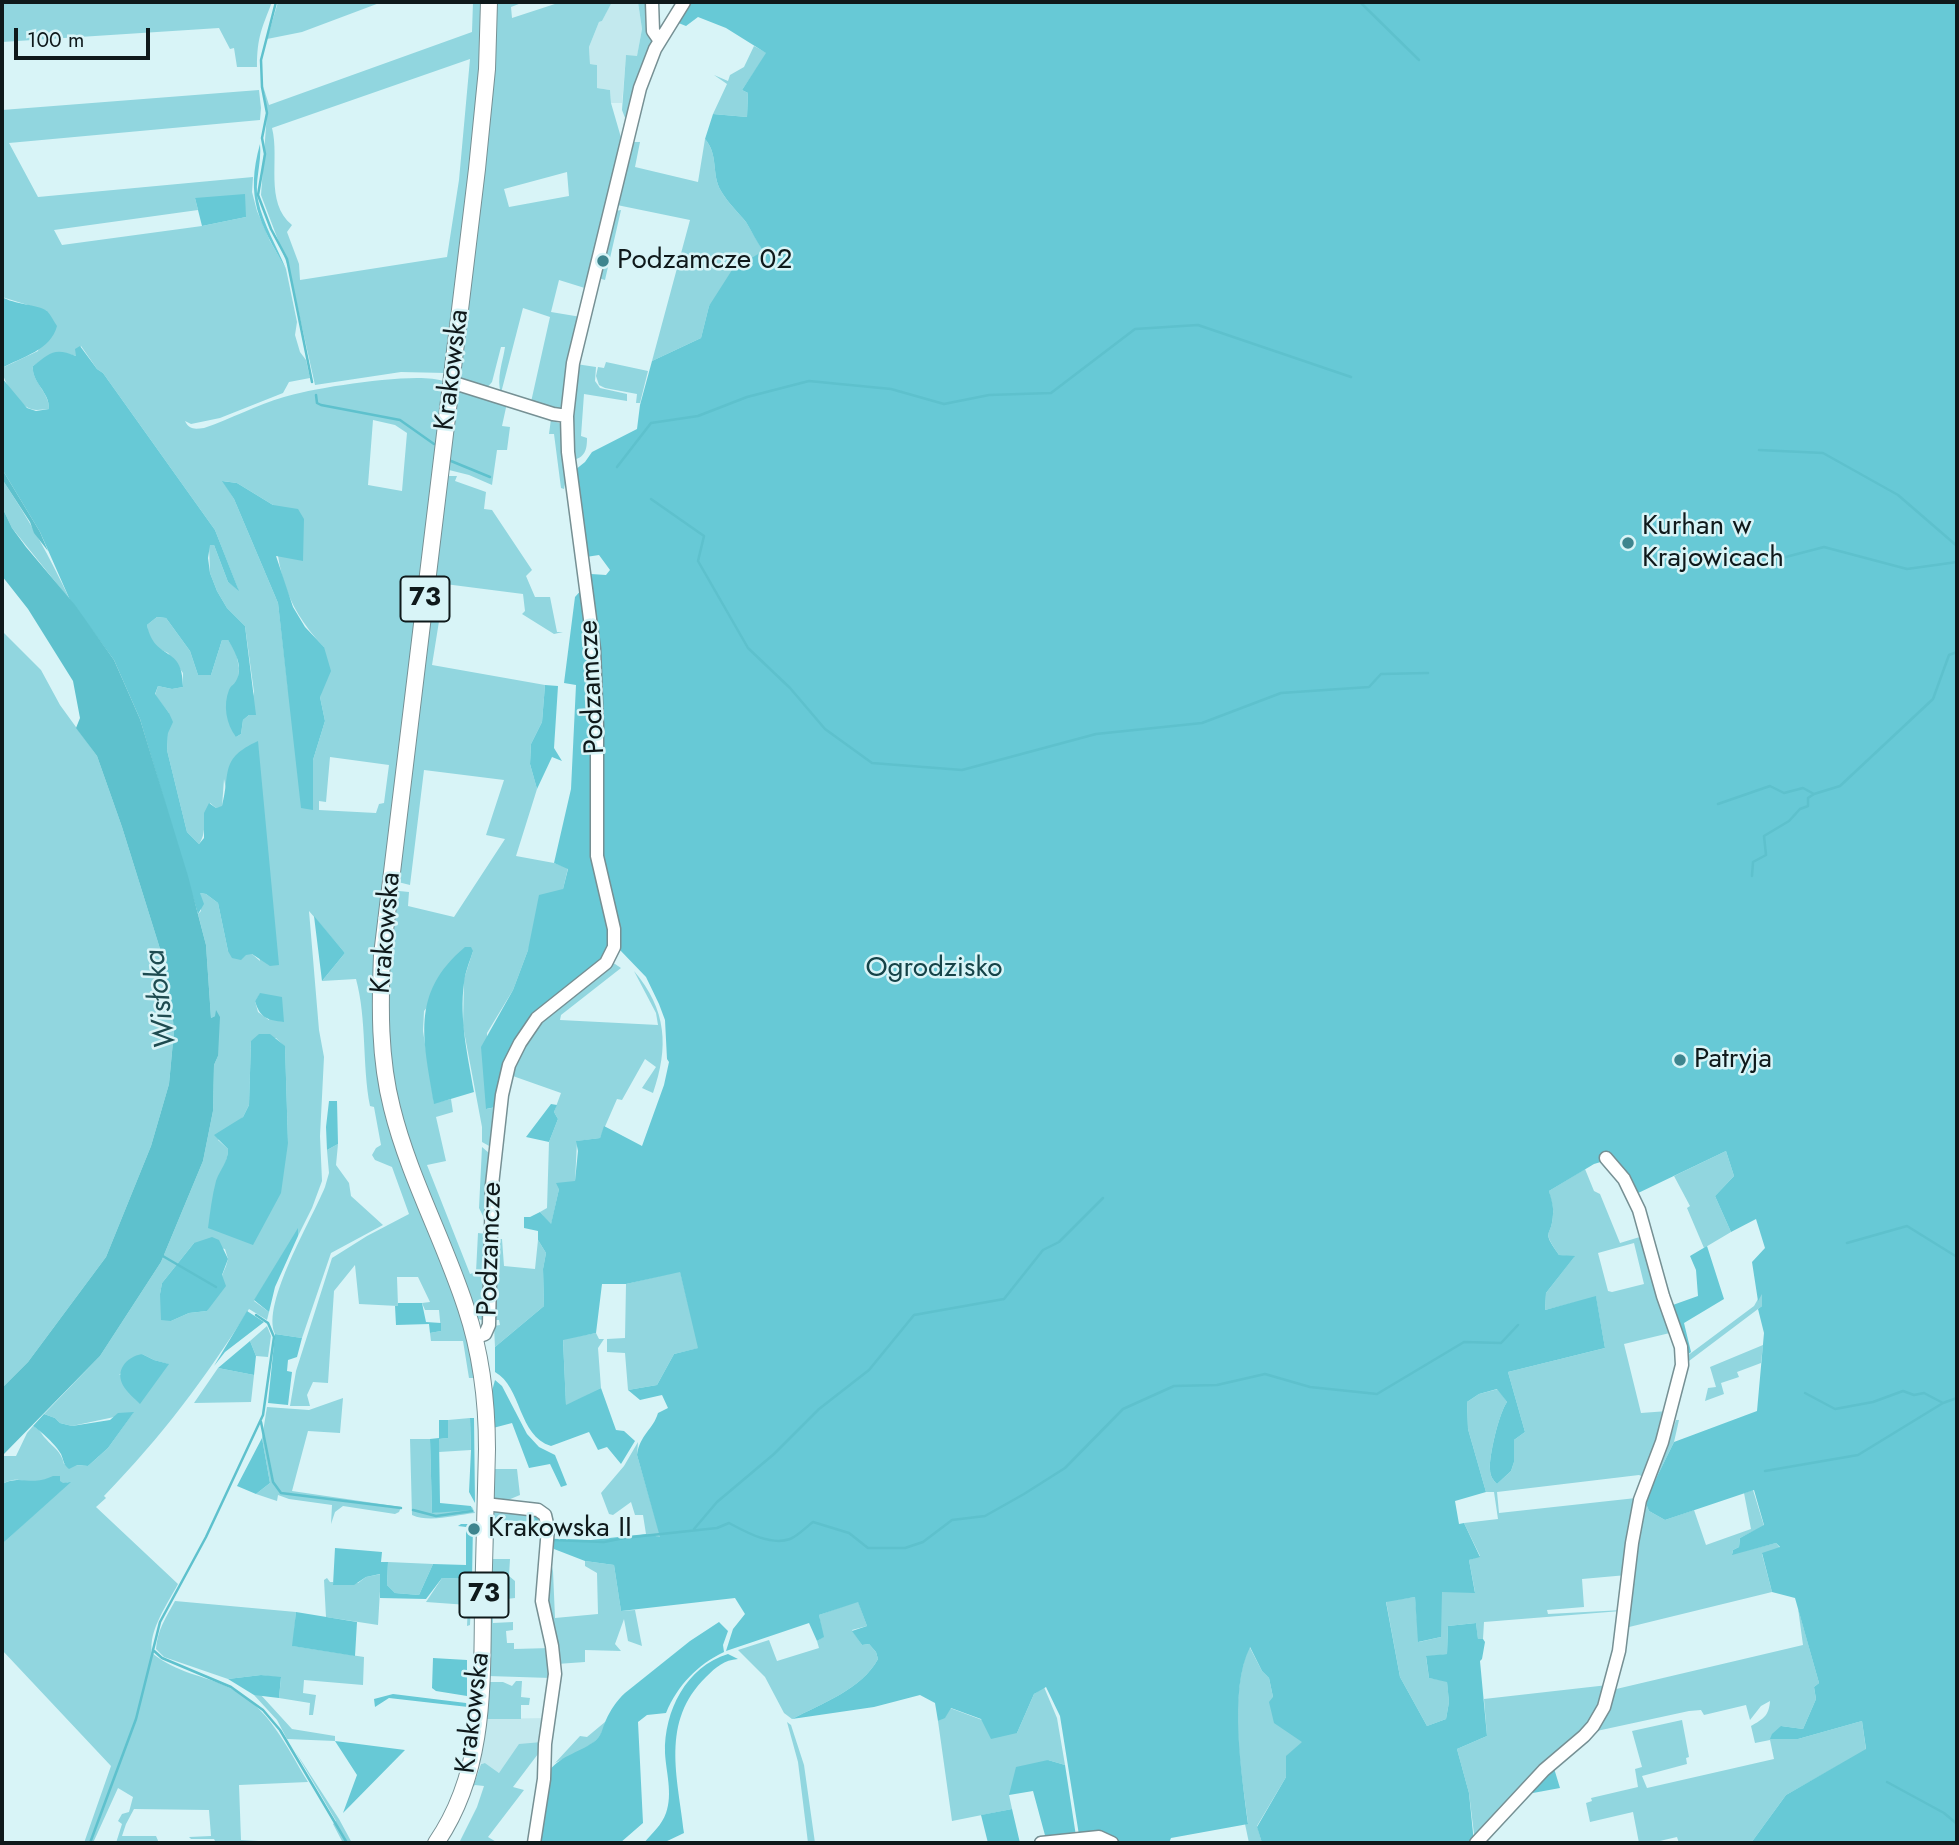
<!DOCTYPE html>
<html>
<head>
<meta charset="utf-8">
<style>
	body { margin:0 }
	#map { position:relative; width:1959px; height:1845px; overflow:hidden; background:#d8f4f7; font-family:Jost,sans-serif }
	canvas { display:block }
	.frame { position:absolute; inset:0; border:4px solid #0f191b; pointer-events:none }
	.scale { position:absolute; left:14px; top:28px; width:136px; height:32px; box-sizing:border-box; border:4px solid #0f191b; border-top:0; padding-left:9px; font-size:21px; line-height:24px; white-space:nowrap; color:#0f191b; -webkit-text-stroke:5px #d8f4f7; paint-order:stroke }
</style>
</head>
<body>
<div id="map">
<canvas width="1959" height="1845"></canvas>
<div class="frame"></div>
<div class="scale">100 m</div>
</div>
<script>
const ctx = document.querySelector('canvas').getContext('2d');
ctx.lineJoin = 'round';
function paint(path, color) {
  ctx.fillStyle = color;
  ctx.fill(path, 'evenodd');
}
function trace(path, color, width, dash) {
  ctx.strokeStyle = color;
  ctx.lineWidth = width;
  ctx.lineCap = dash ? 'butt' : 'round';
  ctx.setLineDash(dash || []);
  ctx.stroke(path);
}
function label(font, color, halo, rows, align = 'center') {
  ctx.font = font + ' Jost,sans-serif';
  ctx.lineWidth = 5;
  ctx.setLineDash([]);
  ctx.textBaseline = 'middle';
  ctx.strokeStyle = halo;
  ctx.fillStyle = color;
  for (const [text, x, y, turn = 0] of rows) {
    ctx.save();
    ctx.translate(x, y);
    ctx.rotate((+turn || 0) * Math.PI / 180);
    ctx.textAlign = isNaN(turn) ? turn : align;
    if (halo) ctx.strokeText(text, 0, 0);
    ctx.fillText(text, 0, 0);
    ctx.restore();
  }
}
paint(new Path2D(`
	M638,2L642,29L637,57L626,56L622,103H611L610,90L597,88V65L590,64L589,47L599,22L602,21L611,3Z
	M548,1718L542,1742L499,1773L485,1763L478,1764L485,1719Z`), '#c3e9ee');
paint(new Path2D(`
	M2,2H272C262,28 257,37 257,67H237L234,48L230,49L219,28L2,42Z
	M278,2H382L302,32L267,39Z
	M473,2H482L478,103L446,373L401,372L315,385L289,269L261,195L267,113L263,86L269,105L472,32ZM470,59L459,180L447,257L300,280L299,264L287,232L292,225C264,202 280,159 272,128Z
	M494,2H524L511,7L512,18L561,2H612L602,21L599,22L589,47L590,64L597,65V88L610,90L611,103L622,141L588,289L559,280L551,312L581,317L560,410L531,402L550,317L523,308L501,393C496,379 503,361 505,347H501L492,382L486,389L458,379ZM567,172L569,196L509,207L504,189Z
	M621,2H650L652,43L639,77L627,123L622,110L626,55L637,56L642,29L638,2Z
	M754,46L767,53L742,90L748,93L747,117L713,114L727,84L714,75L728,81L730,75L744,67Z
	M259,90L261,108L260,120L9,143L38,197L253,177L252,192L257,211L270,241L286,269L297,322L295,335L300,352L306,360L310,378L289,382L283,393L220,418L191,424L185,421C189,430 195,429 204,428C231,419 256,405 284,397C312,388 418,371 443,381L445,386L376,1049L469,1340L475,1378H469L463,1341H431L430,1333L441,1331L439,1310H425L422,1303L430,1302L418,1277H397L398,1306L359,1304L355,1265L334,1291L328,1383L313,1382L307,1395L310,1406H290L296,1371L332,1258L367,1236L409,1214L392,1167L375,1160L372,1155L376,1148L381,1145L374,1107L370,1106C362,1064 367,1020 356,979L322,981L345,953L309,911L319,1030L324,1057L320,1136L322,1181L312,1208L298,1236V1230L254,1301L269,1312L267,1320L249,1309C205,1379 162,1436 104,1496L106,1498L96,1507L178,1584C168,1603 148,1631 152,1653C178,1674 201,1674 230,1688C269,1707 286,1746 308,1782L239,1785L241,1840L293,1843H216L214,1839H191L189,1837L211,1836L209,1810L134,1809L126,1824L122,1836H156L159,1843H116L122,1824L118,1821L122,1814L129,1812L133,1797L118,1788L93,1843H84L111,1766L2,1650V1544L69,1482L63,1484L59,1481L60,1476C51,1476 45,1481 37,1482C20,1483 19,1475 2,1484V1456H16L27,1433L33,1426C41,1430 40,1433 46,1439C54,1448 61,1451 64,1464L88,1466L108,1448L133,1413L72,1426L60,1423L55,1418L44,1414L100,1356L161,1262L203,1161L213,1111L214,1065L218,1056L215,1016L211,1018L206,945L198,914L201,911L200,893L206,894L218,903L228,951L252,954L260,961L224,779L222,807L216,808L210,803C201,817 208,832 199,844L187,832L167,750L169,713L155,695L158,686L172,689L183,687V673L168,653L157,648L149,637L147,625L157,617L166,618L190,651L198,675H211L222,640H228L236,652L239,668L236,737L241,734L243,720L249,715L254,692L245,626L227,608L217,591L210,573L209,545H214L228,582L238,589L215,530L103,373L97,369L81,346L76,356C63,351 44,358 33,366C31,381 50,393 49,409C43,409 37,411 31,409C18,405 2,381 2,368L38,351L47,311L2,297V110ZM195,198L246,217L202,226L62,245L54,230L198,210ZM373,420L395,425L407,433L402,491L368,485ZM223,481L237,483L273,505C277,565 281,602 324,647L320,697L325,721L313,760V810L288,688L278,603L234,499ZM330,757L389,765L384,803L379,804L376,813L319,810V801L326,802ZM260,994L276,998L269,1020L258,1012L255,1001ZM276,1038L285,1047L288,1143L217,1180C223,1169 228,1161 228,1149L218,1140L243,1117L249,1105L251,1041ZM194,1243L225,1249L228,1259L226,1266L207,1311L189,1313L171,1321L160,1294L162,1283ZM142,1354L154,1360L168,1364L119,1375Z
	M705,139C719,155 711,174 721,191C728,203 738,212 746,222C752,232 758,242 763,251L709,306L701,338L652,361L690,220L617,205L632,142H640L635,167L698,182Z
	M621,210L605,280L598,278L601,265L605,266L607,261L603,260L615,211Z
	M606,362L648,371L640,403H636L637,394L605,388L599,385L596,376L598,367L604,368Z
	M576,364L596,367L595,381L600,388L627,394V401L584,394L581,436L587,438C587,450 585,458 572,460L570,420Z
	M456,390L507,403L502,426L510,427L507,450H497L492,485L469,475L449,470L447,465Z
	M553,418V421L562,424L566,479L564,489L561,488L554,434H549L551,419Z
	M449,476H457L455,481L486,492L484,509L492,510L532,570L526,576L535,597H550L557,632H563L554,634L522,614L525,611L523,594L445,584L432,665L545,685L542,722L531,744L530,764L537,789L516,856L554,863L568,868L563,889L528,950L513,990L487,1033V1109L496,1107L491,1147L482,1142V1127L463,1026L464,979L473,951L424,1011L423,1031L434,1103L451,1099L453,1112L436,1117L446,1161L427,1165L470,1274L476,1272L478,1233L486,1234L483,1319L481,1320L477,1318C442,1232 402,1148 389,1055C382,1001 390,947 395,894L399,891L409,892L408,906L454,917L505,839L486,835L504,780L424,770L410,885L398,882L446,477Z
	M2,479C28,518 50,557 70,600L12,528L2,507Z
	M2,631L41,670L60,705L97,756L122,827L161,952L171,1000L174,1031L169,1084L151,1146L106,1257L28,1362L2,1388Z
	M612,962L621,968L561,1015L560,1020L658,1025L656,1013L634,971C667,1010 669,1047 653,1093L642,1088L656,1067L645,1059L622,1100L617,1099L600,1138L577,1141L575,1182L559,1189L551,1225L540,1212L547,1208L549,1142L558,1119L554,1112L561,1093L510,1075C532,1021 569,997 612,962Z
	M338,1144L336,1165L349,1183L351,1196L383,1225L331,1253L302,1338L275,1334C261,1304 312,1219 325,1187L329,1173L327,1150Z
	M482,1147L489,1153L485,1220L479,1208Z
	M1726,1151L1734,1176L1715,1196L1731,1232L1704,1248L1687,1208L1690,1206L1674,1176Z
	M1585,1169L1594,1191L1600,1194L1620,1243L1643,1236L1626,1192L1630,1194C1648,1239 1655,1286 1674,1330V1332L1624,1344L1641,1413L1668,1411L1672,1395V1398L1657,1450L1635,1509L1627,1575L1582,1579L1584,1607L1547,1610L1548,1614L1623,1610L1616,1659L1603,1703L1593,1723L1576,1742L1529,1781L1475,1842L1469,1793L1457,1749L1487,1736L1484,1699L1608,1685L1618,1645L1621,1611L1484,1622L1483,1639L1478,1640L1476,1623L1448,1626L1447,1654L1426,1657L1429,1678L1447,1681L1449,1702L1446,1719L1427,1726L1400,1677L1386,1601L1415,1597L1419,1642L1441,1637V1592H1475L1469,1560L1480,1556L1464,1523L1498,1519L1494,1492H1486L1468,1429L1467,1402L1479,1394L1498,1389L1507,1402C1499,1413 1489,1456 1490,1469C1490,1476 1493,1480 1497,1484L1511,1471L1514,1462V1440L1525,1432L1508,1372L1605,1348L1596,1297L1545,1310L1546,1293L1574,1257L1559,1255C1540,1227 1552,1239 1553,1214C1554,1207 1550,1198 1549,1191ZM1634,1243L1644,1284L1612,1292L1608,1291L1598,1253ZM1639,1475L1644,1477L1636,1498L1499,1513L1497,1492Z
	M496,1239H502L504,1266L535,1269L538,1240L546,1253L543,1269L544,1306L495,1347L494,1326L500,1325L499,1320H494Z
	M680,1271L699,1348L674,1354L657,1385L628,1390L625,1353L607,1352V1339L625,1338L626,1284Z
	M1762,1292V1306L1685,1364L1687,1356L1754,1306Z
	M267,1326L271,1336L268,1357L256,1356L250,1341Z
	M596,1333L599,1339H604L598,1348L601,1388L566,1406L563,1339Z
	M1763,1345L1761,1363L1737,1372L1739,1377L1721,1383L1724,1394L1705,1401L1708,1388L1716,1387L1710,1367Z
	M218,1368L254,1375L251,1402L194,1403Z
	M343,1398L340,1433L308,1431L292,1491L401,1507L399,1512L395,1514L343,1506L335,1512L331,1524L332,1505L289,1499L278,1495L277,1501L256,1494L270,1483L262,1438L267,1407L309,1410Z
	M470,1418L471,1450L439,1452V1439L448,1438V1420Z
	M1676,1420H1679L1674,1442L1645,1501L1649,1511L1665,1520L1694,1510L1706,1545L1751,1529L1744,1493L1753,1490L1764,1526L1740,1538L1739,1547L1733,1550L1732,1554L1776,1543L1780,1548L1762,1554L1772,1592L1625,1628L1639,1512L1661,1449L1669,1441Z
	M410,1439H430L432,1513L472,1507L475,1513C455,1515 430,1523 412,1515Z
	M638,1442L637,1455L661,1538L646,1534L643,1515H635L631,1502L613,1515L609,1514L601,1493L624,1466Z
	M493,1469H517L520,1495L508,1500V1503L494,1499Z
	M492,1510H533L544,1522L494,1520L493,1554H490Z
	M549,1554L553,1571L555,1618L598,1614L597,1573L585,1566V1561L614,1565L621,1611L635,1610L642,1646L628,1641L624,1619L615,1644L621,1651L585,1650V1662L557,1664L544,1606Z
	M493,1559H510L509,1576L515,1581V1598L489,1601L490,1561Z
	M388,1562L433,1564L419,1595L395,1593L387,1585Z
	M381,1574L378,1625L326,1617L324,1580L327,1578L330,1582H333V1584L358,1583L366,1577Z
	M442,1578L472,1579L470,1625L467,1626L468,1605L426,1602Z
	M175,1601L296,1612L293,1646L364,1657L363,1685L304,1680L303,1693L316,1695L313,1715H309L310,1703L279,1698L281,1678L261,1675L228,1679L164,1657L156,1649C157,1631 166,1617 175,1601Z
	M858,1601L867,1626L852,1630L862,1645L869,1644L876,1652L878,1659C862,1689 821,1704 792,1719L784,1713L765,1677L738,1650L769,1640L777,1661L819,1648L817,1641L823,1637L819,1615Z
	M489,1605H493V1623L513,1622V1630L506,1631L507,1643H514V1649L551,1648V1678L488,1676Z
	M1798,1608L1819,1683L1814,1687L1816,1699L1803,1729L1781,1726L1798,1739L1862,1721L1866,1750L1786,1795L1751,1843H1679L1677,1837L1651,1843H1639L1633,1812L1590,1822L1586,1803L1592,1801L1591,1798L1638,1787L1635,1769L1642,1767L1632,1731L1682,1720L1689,1757L1686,1758L1687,1764L1642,1776L1647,1788L1774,1759L1770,1740L1755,1743L1751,1726C1763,1719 1769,1716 1770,1701L1761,1706L1750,1720L1746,1705L1704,1715L1701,1710L1689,1711L1592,1732L1612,1690L1803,1645Z
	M1249,1646L1262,1671L1269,1678L1273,1697L1303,1742L1287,1756L1286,1777L1257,1826L1262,1843H1249L1245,1824L1248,1823C1241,1766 1228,1701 1249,1646Z
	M516,1681H522L521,1697L530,1698L529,1705H521V1719H485L487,1682H503L512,1686Z
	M1044,1687L1057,1718L1065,1765L1048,1760L1009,1795L1012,1809L952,1821L938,1721L945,1717L950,1708L1017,1733L1034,1694Z
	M260,1694L292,1729L335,1736V1741L287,1739L277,1720L254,1695Z
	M605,1722C603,1745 573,1754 555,1763L580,1736L587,1737Z
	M787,1722L791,1725L804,1765L815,1843H808L798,1762Z
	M542,1742L541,1750L513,1787L524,1790L488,1837L498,1843H459L477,1807L484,1786L475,1785L473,1787L481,1764L485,1763L499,1773L519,1744Z
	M295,1751L339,1819L352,1843H343L333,1824L336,1821Z`), '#91d6df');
paint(new Path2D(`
	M688,2H1957V1843H1751L1786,1795L1866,1749L1862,1721L1798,1739H1770L1772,1734L1781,1726L1803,1729L1816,1699L1814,1687L1819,1683L1795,1598L1772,1592L1762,1553L1780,1547L1776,1543L1732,1555L1733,1550L1739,1547L1740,1538L1764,1525L1754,1490L1665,1520L1649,1511L1645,1501L1674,1442L1757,1411L1764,1333L1758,1309L1762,1306V1294L1758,1301L1752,1262L1765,1248L1756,1219L1731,1232L1715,1196L1734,1176L1726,1151L1634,1195L1604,1161L1594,1164L1549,1191C1551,1198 1554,1207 1553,1214C1552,1239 1540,1228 1559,1255L1575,1256L1546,1293L1545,1310L1596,1296L1605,1348L1508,1372L1525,1432L1514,1440V1462L1511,1471L1497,1484C1493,1480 1490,1476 1490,1469C1489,1456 1499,1413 1507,1402L1497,1389L1479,1394L1467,1402L1468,1429L1486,1492L1455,1501L1459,1524L1464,1523L1480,1557L1469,1560L1475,1593L1442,1592L1441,1637L1418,1642L1415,1597L1386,1602L1400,1677L1427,1726L1446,1719L1449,1702L1447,1682L1429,1678L1426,1656L1447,1654L1448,1626L1476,1623L1478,1639H1483L1485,1642L1482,1659L1480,1661L1487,1736L1457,1749L1469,1793L1474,1843H1262L1257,1827L1286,1777V1756L1302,1742L1274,1723L1269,1702L1273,1697L1269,1678L1262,1671L1250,1647C1228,1691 1242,1775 1248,1824L1171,1838L1169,1843H1117L1079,1835L1060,1716L1046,1687L1034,1694L1017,1733L991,1739L981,1719L951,1708L945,1718L938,1721L935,1703L920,1695L874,1707L792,1719C821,1704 862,1689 878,1659L876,1652L869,1644L862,1645L852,1631L867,1626L858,1602L819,1615L824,1637L817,1641L809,1623L726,1651L733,1629L745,1614L735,1598L621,1611L614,1565L585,1561L554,1549L553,1539L591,1540L646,1534L660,1537L637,1455C640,1434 653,1430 658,1413L668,1408L662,1395L640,1400L628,1390L657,1385L674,1354L698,1348L680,1272L626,1284H602L596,1333L563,1340L566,1405L601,1388L616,1430L624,1431L635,1441L621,1464L607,1447L598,1450L589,1432L551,1446C518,1436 522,1387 495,1372V1347L544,1306L543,1269L546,1253L538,1240V1231L524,1228V1217H530L540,1212L551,1224L559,1189L556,1183L575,1181L578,1151L576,1141L600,1138L604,1126L642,1146L664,1085L669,1062L667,1059L665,1020L659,1004L646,977L619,949L601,856L589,576L591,574L606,575L610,570L599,555L586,557L575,470L585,462L592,452L637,429L640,405L652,361L701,338L709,306L732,270L763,251C757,242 752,232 746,222C738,212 728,203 721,191C711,174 719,155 705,139L713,114L747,117L748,93L742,90L766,53L726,28L698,17L686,26L676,22Z
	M260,144C262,163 254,182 258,200C263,224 277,247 286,269C259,222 245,198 260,144Z
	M245,194L246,217L202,226L195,198Z
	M2,297C13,304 40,305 47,311C51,315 54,322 57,326C51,350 22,357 2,368Z
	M80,346L97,369L103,373L215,530L239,591L228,582L214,545H210L208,558L210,573L217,591L227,608L245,626L256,715H249L243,720L241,734L236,737C226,724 223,705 229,690C232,684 233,686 236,681C244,668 235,651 228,640H222L211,675H198L190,651L166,618L157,617L147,625C155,663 183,643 183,687L172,689L158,686L155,694L169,713L173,722L168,733L167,750L187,832L199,844L204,838V813L209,803L216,808L222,806C231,772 219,759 258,741L279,965L270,966L252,954L246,955L241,960L232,958L228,951L218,903L206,894L200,893L204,904L198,914L140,719L114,660L70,600L40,532L2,469V378L27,408L36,411L49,409C50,392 31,382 33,366C50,353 54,347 76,356L75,349Z
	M222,481L237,483L273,505L298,509L304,519L303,561L276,556L293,607L305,627L324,647L331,671L320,697L325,721L313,760V810L301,808L278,603L234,499Z
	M583,588L588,630L594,737L593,846L611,936L605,957L542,1008L496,1107L486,1109L481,1047L513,990L528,950L539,895L563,889L568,869L554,863L571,789L576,685L564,683L575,597Z
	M545,685L558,686L554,748L562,761L552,757L537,789L530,764L531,744L542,722Z
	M314,916L345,953L322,981Z
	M465,947H471L473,951C470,961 465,972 464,983C459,1019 468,1057 474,1092L434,1104C424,1041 409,994 465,947Z
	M260,993L282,997L284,1022C267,1020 260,1018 255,1001Z
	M259,1034H270L285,1046L288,1143L281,1193L253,1245L208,1228C210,1213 212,1196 216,1181C220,1169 228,1163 228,1149L214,1135L243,1117L249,1105L251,1041Z
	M329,1101H337L338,1144L327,1150L326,1127Z
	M551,1104L557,1105L554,1112L558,1119L549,1142L526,1137Z
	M298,1228V1236L275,1287L269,1312L254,1300Z
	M212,1237L219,1240L228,1259L222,1275L226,1286L207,1311L189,1313L171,1321L161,1320L160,1294L162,1283L194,1243Z
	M1707,1246L1724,1299L1684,1323L1691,1352L1686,1356L1670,1306L1698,1296L1696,1270L1690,1256Z
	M398,1303H422L426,1322L441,1323V1331L430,1333L429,1324L396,1325L395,1306H398Z
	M247,1311L264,1322L225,1352L214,1366Z
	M275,1334L302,1338L297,1357L288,1360L287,1371L292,1372L288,1405L268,1403Z
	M250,1341L256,1356L254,1375L218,1368Z
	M142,1354L154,1360L169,1364L140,1404C135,1399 128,1393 124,1387C114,1371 126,1357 142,1354Z
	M495,1380L502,1386L527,1434L539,1447L555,1455L567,1485L561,1487L550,1464L529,1468L512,1423L493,1428L492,1391Z
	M134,1412L108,1448L88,1466L77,1465L69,1469C63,1464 64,1461 61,1454C57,1446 40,1430 33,1426L44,1414L55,1418L60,1423L72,1426L110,1420L118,1413Z
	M470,1418H474L475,1503L469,1492L471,1450Z
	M439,1420H448V1438L439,1439L440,1503L471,1506L472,1510L432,1513L430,1439L439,1438Z
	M262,1438L270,1483L256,1494L237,1486Z
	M53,1476H60V1481L63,1483L71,1482L2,1544V1484C22,1474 30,1487 53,1476Z
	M461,1524H473L472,1579L442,1578L426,1599L380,1598V1574L366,1577L354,1585H333L335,1548L382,1552L381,1562H388L387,1585L395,1593L419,1595L433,1564L466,1565V1527L458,1526Z
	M296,1612L357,1622L355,1656L292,1646Z
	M719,1622L728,1631L723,1645L724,1652C697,1665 678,1685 666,1713L647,1715L638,1722L643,1823L620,1843L536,1841L550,1770C561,1755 582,1752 596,1740C603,1733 602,1728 606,1720C610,1711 617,1700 625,1693L690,1641Z
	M728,1654L738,1659C724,1660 716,1667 706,1677C660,1722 678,1777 684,1833L663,1843H644C652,1833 662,1825 666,1813C673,1794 666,1772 665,1753C664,1711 686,1667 728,1654Z
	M433,1658L467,1660V1696L436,1691L432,1688Z
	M261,1675L281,1677L279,1698L254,1695L228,1679Z
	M393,1694L466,1703L468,1707L389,1698L375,1707L374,1699Z
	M335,1741L405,1750L343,1813L357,1775Z
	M1048,1760L1065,1765L1076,1836L1046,1839L1033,1791L1009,1795L1016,1767Z
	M1553,1765L1560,1788L1522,1795Z
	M1012,1809L1020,1843H988L981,1815Z`), '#67c9d6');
paint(new Path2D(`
	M2,469L40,532L48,551L34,533L30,522L2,479Z
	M2,507L12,528L26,547L75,605L114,660L140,719L188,876L206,945L211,1018L215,1016L216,1010L220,1017L218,1056L214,1065L213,1111L203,1161L161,1262L100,1356L2,1456V1388L28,1362L106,1257L151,1146L169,1084L174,1031L171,1000L161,952L122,827L97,756L76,728L80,718L73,681L28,609L2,576Z`), '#5ec1cd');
trace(new Path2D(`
	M276,2L261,60L262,87L267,113L262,138L265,154L258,195L271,229L287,259L312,382
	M1360,2L1419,60
	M316,395L317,403L321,405L400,420L434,444
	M1759,450L1823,453L1898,495L1957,546
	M451,461L490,477
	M617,467L651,423L698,416L747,397L809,381L891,389L944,404L989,395L1051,393L1135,329L1198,325L1351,377
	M651,499L704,536L698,561L748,648L790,688L825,729L872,763L962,770L1096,734L1202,723L1281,693L1369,687L1381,674L1428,673
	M1759,564L1824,547L1907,569L1957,562
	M1718,804L1770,786L1784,793L1803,788L1814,794L1840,786L1933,699L1949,655L1957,652
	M1752,876L1753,862L1766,855L1764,836L1789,821L1800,809L1808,806V798L1814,794
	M1847,1243L1907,1226L1957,1257
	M161,1255L216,1287
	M256,1315L268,1323L274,1337L263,1415L206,1537L160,1622L153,1650L162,1658L231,1687L263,1710L280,1730L347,1843
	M1805,1393L1835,1409L1873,1402L1903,1391L1914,1395L1924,1393L1943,1403
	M261,1422L273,1482L281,1493L401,1508
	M1765,1471L1858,1455L1943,1403L1957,1398
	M413,1510L436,1516L472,1511
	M535,1516L542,1531
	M694,1529L717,1502L774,1454L819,1409L869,1370L914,1315L1004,1299L1043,1250L1059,1242L1103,1198
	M553,1540L604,1542L624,1538L717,1528L729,1523C746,1532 770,1546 790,1539C798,1536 806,1527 813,1522L849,1533L868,1548H905L923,1542L952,1520L985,1516L1024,1494L1065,1468L1123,1409L1174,1386L1217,1385L1265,1374L1310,1387L1377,1394L1464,1342L1501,1343L1518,1325
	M1887,1782L1944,1813L1957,1824
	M90,1843L136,1719L153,1651`), '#5ec1cd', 2.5);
const minor = new Path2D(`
	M652,2L653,31L660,41
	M451,382L553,414L567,416
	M474,1338L485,1334L489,1325L492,1185L502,1095L509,1065L520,1043L537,1018L606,963L614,947V929L597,856V727L594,649L568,452L567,416L573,363L640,88L655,49L684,2
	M485,1504L538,1510L545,1515L548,1528L542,1601L552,1646L555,1674L545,1744L544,1779L534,1843
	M1041,1843L1099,1837L1112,1843
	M1476,1843L1544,1770L1584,1736L1593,1726L1604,1707L1619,1651L1632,1543L1640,1500L1662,1442L1682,1365L1681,1347L1663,1296L1639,1210L1624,1179L1606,1158`);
const major = new Path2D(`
	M436,1843C485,1772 482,1688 483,1605C484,1553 486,1501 487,1449C487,1402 481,1353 466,1308C444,1240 409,1177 392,1108C379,1057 380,1006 382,955L477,169L487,69L489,2`);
trace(minor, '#769094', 15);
trace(major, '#769094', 18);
trace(minor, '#fff', 12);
trace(major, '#fff', 16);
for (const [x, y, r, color] of [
	[603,261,7,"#3e858e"],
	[1628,543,7,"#3e858e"],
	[1680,1060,7,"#3e858e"],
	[474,1529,7,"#3e858e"]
]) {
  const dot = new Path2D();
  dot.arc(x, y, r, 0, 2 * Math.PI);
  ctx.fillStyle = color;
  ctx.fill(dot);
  trace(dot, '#d8f4f7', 2.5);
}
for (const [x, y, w] of [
	[425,599,49],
	[484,1595,49]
]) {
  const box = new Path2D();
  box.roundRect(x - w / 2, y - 22.5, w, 45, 5);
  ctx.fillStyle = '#d8f4f7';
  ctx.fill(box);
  trace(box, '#0f191b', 2);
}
label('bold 26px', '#0f191b', null, [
	["73",425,599],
	["73",484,1595]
]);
label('28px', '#0f191b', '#d8f4f7', [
	["Podzamcze 02",617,261],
	["Kurhan w",1642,527],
	["Krajowicach",1642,559],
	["Patryja",1694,1060],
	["Krakowska II",488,1529]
], 'left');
label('28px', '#0f191b', '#d8f4f7', [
	["Krakowska",453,370,-83],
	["Podzamcze",593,687,-93],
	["Krakowska",387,933,-85],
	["Podzamcze",491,1249,-88],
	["Krakowska",474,1713,-83]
]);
label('28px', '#154348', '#d8f4f7', [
	["Ogrodzisko",934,969]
]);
label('italic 30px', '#1e4b50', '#d8f4f7', [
	["Wisłoka",162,999,-97]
]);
</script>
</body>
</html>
